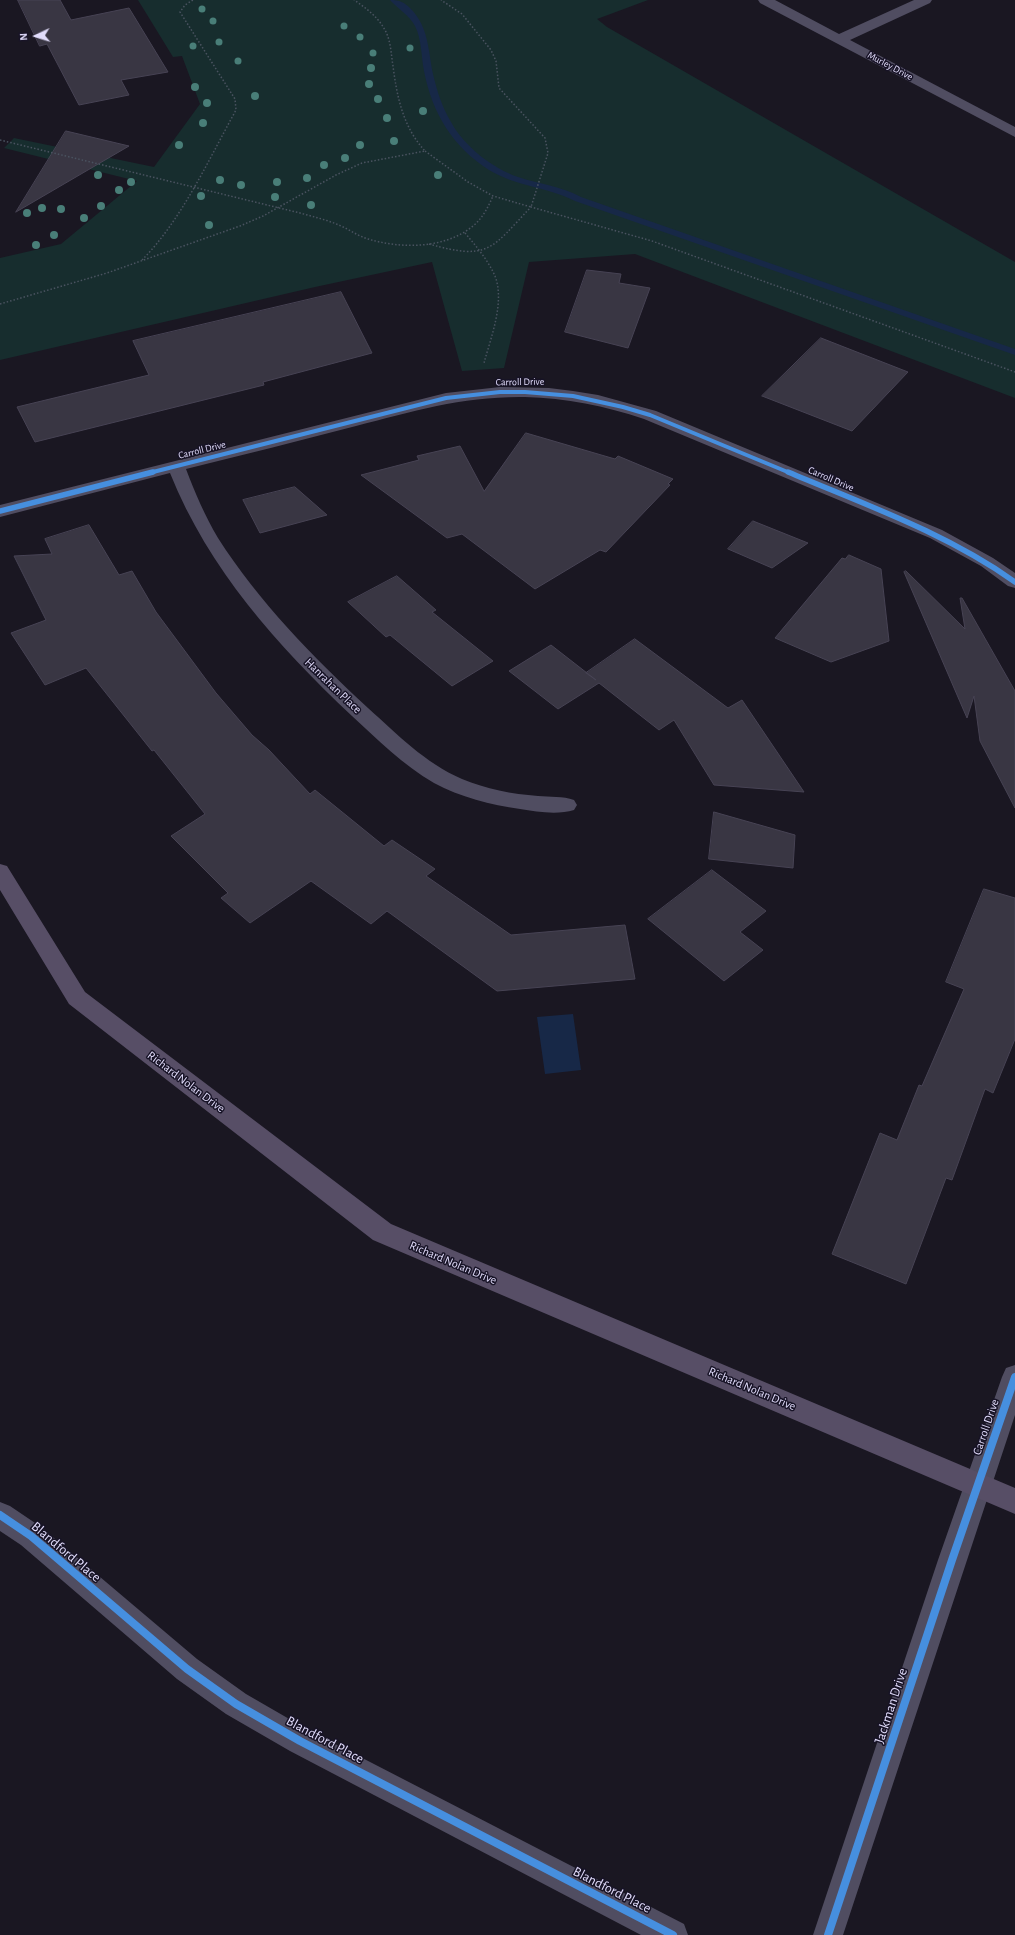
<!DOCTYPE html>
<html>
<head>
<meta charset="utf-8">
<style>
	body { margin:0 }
	#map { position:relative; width:1015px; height:1935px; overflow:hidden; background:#1a1722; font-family:"Alegreya Sans",sans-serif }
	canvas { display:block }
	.north { position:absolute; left:16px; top:16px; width:40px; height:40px; -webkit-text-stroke:3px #171326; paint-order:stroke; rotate:266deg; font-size:11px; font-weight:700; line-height:16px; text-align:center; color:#e1dcfb }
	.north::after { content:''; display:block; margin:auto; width:14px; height:18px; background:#e1dcfb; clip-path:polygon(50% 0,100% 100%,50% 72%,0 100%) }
</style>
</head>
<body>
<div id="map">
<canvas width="1015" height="1935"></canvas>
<div class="north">N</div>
</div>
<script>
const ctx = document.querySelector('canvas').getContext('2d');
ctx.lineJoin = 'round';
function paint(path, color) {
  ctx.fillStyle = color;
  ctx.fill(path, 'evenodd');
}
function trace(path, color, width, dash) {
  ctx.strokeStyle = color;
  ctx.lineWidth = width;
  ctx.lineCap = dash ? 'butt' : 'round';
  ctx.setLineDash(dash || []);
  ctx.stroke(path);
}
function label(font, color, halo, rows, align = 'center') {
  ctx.font = font + ' "Alegreya Sans",sans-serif';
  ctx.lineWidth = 3;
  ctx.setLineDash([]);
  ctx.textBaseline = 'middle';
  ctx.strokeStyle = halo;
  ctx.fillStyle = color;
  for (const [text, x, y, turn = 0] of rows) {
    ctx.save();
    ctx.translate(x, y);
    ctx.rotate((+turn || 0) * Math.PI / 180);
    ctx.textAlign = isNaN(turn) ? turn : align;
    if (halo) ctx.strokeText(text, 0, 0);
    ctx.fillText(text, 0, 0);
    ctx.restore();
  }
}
paint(new Path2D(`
	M138,0H648L597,19L607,27L1015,262V398L635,254L529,262L504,368L462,371L432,262L315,287L0,360V258L61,244L137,181L4,148L14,138L154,167L200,104L182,56L173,57Z`), '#172d2e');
paint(new Path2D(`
	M573,1014L581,1070L545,1074L537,1017Z`), '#172847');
paint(new Path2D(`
	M390,0C400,0 404,2 411,9C429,28 428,50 433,74C437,91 442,107 451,122C464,146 492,168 518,177C539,184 561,186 581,197L1015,349V355L575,201C547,187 515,186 489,170C453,147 432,113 424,71C421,56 422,40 415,26C409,15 398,9 390,0Z`), '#172847');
const building = new Path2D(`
	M18,0H60L71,20L129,8L168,72L121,80L129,95L79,105L47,44L40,46Z
	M66,131L129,146L16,212Z
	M587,270L621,274L619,283L650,288L628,348L565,332Z
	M341,292L372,353L263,382L264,385L35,442L17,407L149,375L133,341Z
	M821,338L908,372L852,431L762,396Z
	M526,433L615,459L618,456L673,479L668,484L670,485L606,552L600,550L535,589L462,534L447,538L361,475L419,460L417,456L460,446L484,491Z
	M295,487L327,515L260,533L243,500Z
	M753,521L808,543L772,568L728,549Z
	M89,525L119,575L132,571L156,612L216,693L252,735L269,750L310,794L315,790L384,846L392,840L435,869L426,876L511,935L625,925L635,979L497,991L387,911L371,924L311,881L250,923L221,898L228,893L171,836L205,814L154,750L152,751L86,668L45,685L11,633L46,620L14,556L52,554L45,539Z
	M849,555L881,569L889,641L831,662L775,638L842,558L845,559Z
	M906,571L965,629L960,598H962L1015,691V808L980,741L974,696L967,718L904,572Z
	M397,576L436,610L432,612L493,661L452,686L390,635L386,637L348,602Z
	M635,639L728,708L742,700L804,792L714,785L674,720L659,730L599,683L558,709L509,671L551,645L596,680L586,673Z
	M714,812L795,835L793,868L709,859Z
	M712,870L766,911L740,932L763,950L724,981L648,919Z
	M984,889L1015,898V1039L993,1093L985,1089L952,1180L946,1178L906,1284L832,1254L880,1133L897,1140L919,1085L922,1086L964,989L946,982Z`);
paint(building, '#393643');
trace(building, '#474354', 1);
trace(new Path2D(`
	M0,140L300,213C314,217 328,220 341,226C350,230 358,236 368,239C401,249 445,249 473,226C483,218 488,207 493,196
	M425,151L468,182L493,196L531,207L548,153L545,138L499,88L496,61L491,50L462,14L441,0
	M465,233C476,246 488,260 495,276C505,302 491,337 484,363
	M429,244C489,261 491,249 531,207L652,241L1015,372
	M142,260C181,221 209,159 236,110L235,99L180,12L185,5L193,0
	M0,304L107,273L240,226L263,216L336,175L362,163L425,151C403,127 397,97 393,66C391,54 391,41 385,30C378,17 366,8 354,0`), '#4a5360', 1.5, [1.5, 2]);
paint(new Path2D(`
	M758,0H775L839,34L914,0H932L930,3L850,40L1015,127V137L760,3Z
	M500,387L549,388L573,391L598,395L656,411L942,530L993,558L1015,573V588L1008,586L981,566L930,538L644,419C605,406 566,398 525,397C465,396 413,411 356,426C299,441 242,455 186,469C195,493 205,516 218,538C259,602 312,656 368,708C397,734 425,763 462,779C486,789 512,794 538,796C550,797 563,796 574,800L577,805L574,810C558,815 537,812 520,809C491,805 460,797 434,783C403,765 378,740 352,716C277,645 209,570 170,473L0,517V505L446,393Z
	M1015,1365V1415L843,1935H813L938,1560L1002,1377L1006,1368Z
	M0,1502L10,1506L41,1527L197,1659L246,1694L310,1731L684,1924L688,1935H641L290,1751L226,1714L177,1679L21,1545L0,1531Z`), '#504d61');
paint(new Path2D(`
	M0,864L7,866L85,992L391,1224L1015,1488V1514L373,1240L69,1004L0,890Z`), '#574e66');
trace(new Path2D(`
	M149,473L446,398L500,392H525L573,396L623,407L650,415L790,473`), '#468fdf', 4);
trace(new Path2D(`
	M788,472C866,505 946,533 1015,582
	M0,511L153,472`), '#468fdf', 5.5);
trace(new Path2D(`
	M0,1515L31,1536L187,1669L236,1704L300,1741L673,1935
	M828,1935L952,1560L1015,1377`), '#468fdf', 8);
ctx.fillStyle = '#497e78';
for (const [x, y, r] of [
	[202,9,3.5],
	[213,21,3.5],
	[344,26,3.5],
	[360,37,3.5],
	[219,42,3.5],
	[193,46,3.5],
	[410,48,3.5],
	[373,53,3.5],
	[238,61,3.5],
	[371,68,4],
	[369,84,4],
	[195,87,4],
	[255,96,4],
	[378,99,4],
	[207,103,4],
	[423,111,4],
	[387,118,4],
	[203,123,4],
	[394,141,4],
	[179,145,4],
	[360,145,4],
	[345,158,4],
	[324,165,4],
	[98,175,4],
	[438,175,4],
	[307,178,4],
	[220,180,4],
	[131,182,4],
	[277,182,4],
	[241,185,4],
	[119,190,4],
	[201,196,4],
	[275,197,4],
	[311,205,4],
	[101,206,4],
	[42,208,4],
	[61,209,4],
	[27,213,4],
	[84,218,4],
	[209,225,4],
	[54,235,4],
	[36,245,4]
]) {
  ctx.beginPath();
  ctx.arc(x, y, r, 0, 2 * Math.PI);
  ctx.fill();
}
label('10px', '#e1dcfb', '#171326', [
	["Murley Drive",890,66,28],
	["Carroll Drive",520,382,-1],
	["Carroll Drive",202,450,-14],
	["Carroll Drive",831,479,23]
]);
label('12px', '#e1dcfb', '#171326', [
	["Hanrahan Place",333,686,44],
	["Richard Nolan Drive",186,1082,37],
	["Richard Nolan Drive",453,1263,23],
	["Richard Nolan Drive",752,1389,23],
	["Carroll Drive",986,1427,-71]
]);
label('14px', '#e1dcfb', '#171326', [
	["Blandford Place",66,1552,40],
	["Jackman Drive",891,1706,-72],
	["Blandford Place",325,1740,28],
	["Blandford Place",612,1890,27]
]);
</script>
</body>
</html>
